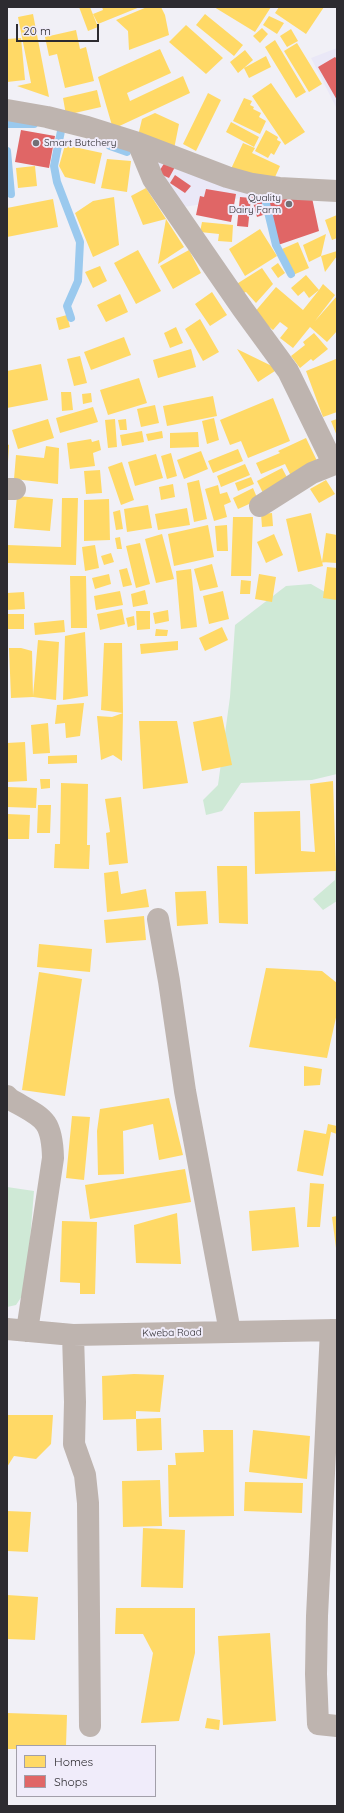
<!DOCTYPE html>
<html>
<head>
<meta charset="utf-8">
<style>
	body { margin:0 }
	#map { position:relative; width:344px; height:1813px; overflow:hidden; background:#f1f0f6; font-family:Quicksand,sans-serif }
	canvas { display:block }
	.frame { position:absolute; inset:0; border:8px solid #2d2b30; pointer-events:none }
	.legend { position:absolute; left:16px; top:1745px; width:140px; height:52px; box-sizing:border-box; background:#f0ecfa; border:1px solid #a29fa9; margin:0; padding:5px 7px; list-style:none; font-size:12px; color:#2d2b30 }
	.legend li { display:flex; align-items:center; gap:8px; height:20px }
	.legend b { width:20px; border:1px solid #a29fa9 }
	.scale { position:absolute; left:16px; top:24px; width:83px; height:18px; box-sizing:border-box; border:2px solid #2d2b30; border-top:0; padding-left:5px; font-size:12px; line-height:14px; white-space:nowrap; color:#2d2b30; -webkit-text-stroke:3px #f0ecfa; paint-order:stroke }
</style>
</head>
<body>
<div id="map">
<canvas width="344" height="1813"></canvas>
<div class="frame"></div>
<ul class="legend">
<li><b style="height:11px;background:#ffd966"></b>Homes</li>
<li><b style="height:11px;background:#e06666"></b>Shops</li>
</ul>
<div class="scale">20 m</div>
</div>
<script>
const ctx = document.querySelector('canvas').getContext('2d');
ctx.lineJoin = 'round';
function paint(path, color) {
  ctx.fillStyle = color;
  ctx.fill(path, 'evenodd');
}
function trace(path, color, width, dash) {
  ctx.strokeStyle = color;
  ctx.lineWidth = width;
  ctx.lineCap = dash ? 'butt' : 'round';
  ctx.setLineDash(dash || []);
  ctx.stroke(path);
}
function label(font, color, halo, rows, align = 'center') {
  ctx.font = font + ' Quicksand,sans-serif';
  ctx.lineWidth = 4;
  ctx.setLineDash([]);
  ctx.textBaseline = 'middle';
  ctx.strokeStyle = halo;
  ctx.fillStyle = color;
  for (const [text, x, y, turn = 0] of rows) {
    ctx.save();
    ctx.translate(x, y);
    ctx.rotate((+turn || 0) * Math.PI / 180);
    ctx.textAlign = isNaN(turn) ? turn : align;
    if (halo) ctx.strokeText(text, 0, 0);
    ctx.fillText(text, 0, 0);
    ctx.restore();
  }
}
paint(new Path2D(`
	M337,48V109L311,58Z
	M156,157L268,194L177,208L152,169Z`), '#eae8f7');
paint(new Path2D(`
	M311,584L337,599V774L312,780L241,783L222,811L206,815L203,800L218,785L230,697L235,625L286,586Z
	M337,814V901L323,910L313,899L335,880Z
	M7,1187L34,1191L26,1290L16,1305L7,1307Z`), '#cfe9d6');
paint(new Path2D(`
	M79,7H90L98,27L88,31Z
	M102,7H140L98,24L93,14L103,10Z
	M147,7H161L165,15L169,35L129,50L128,31L116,20Z
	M214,7H271L255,32Z
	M279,7H324L306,34L275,13Z
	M33,14L49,97L17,86L31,83L18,17Z
	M205,14L243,45L234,56L196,25Z
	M269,16L284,23L277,34L263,25Z
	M186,25L223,58L206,74L169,42Z
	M262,28L268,34L260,43L253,36Z
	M291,29L298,41L287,47L280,36Z
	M76,30L80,49L86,47L94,81L65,88L57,54L49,56L45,37Z
	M21,38L25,80L7,82V39Z
	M275,40L306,92L296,98L265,47Z
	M297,43L322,84L309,92L284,51Z
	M160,49L171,73L127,93L130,101L183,76L190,93L113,129L98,77Z
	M245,50L253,60L244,68L266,56L271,67L249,78L244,68L238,73L230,62Z
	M271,83L305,132L285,145L252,96Z
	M97,90L101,107L66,115L63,98Z
	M208,93L221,100L196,151L183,144Z
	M244,98L252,101L250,105L254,107L253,109L261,113L259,117L266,121L260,134L233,121Z
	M155,113L179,124L174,149L137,140L142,119Z
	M231,122L259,137L254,147L226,132Z
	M266,130L278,137L277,140L281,142L274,155L271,153L268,158L255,151Z
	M243,143L255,148L252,153L280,166L271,186L231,169Z
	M65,145L102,153L95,184L65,177L59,166Z
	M107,159L131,161L127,192L101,188Z
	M35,166L37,186L18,188L16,168Z
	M146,188L166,219L143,225L131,196Z
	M114,197L119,245L93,257L75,213L93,201Z
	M53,199L58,227L7,237V208Z
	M337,215V238L332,240L325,220Z
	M166,219L184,247L158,264Z
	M202,222L233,225L232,242L218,241L219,234L200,232Z
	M260,229L277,256L245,276L229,249Z
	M326,234L321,256L309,262L303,245Z
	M298,242L309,268L293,275L282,249Z
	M138,250L161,291L136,304L114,263Z
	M189,250L201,273L173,289L160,266Z
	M337,251V256L325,272L321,256Z
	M278,263L285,273L278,278L271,268Z
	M100,266L107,281L93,288L85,272Z
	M262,268L273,284L256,303L246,292L241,294L235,285Z
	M306,275L319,290L323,284L335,295L315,321L337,296V331L327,342L310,327L293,348L280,338L288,328L280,322L273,330L253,314L276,287L303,310L319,290L309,298L304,291L298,296L291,288Z
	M212,292L227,315L210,326L195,304Z
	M120,294L128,312L106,322L97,305Z
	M67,315L70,327L59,330L56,318Z
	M200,319L219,352L203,361L185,329Z
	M176,327L183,343L170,348L164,333Z
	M314,333L328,349L313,361L311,359L300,368L291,356L305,345L303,342Z
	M124,337L131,355L91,370L84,352Z
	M191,349L196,367L158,378L153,360Z
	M237,349L278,369L258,382Z
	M80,356L87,383L74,386L67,359Z
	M336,359L337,412L323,417L306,371Z
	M41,364L48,400L7,408V371Z
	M139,378L147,403L108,415L100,390Z
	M61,392H71L73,410L62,411Z
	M91,393L92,402L83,404L82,394Z
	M213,396L217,416L167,426L163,406Z
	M273,398L290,441L248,458L241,441L230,445L220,420Z
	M155,405L159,423L141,427L137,409Z
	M93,407L98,422L60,433L56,418Z
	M214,418L219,440L207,444L202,421Z
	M48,419L54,438L18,449L12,430Z
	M115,419L117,447L108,448L105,420Z
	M126,419L127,430H120L118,420Z
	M337,419V436L331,421Z
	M142,431L144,442L122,446L120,435Z
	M162,431L163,438L148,441L146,434Z
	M198,432L199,447L170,448V433Z
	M306,438L318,463L291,476L285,464L261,474L256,463L280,453L278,451Z
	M91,439L92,442L99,440L101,450L93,453L95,466L70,469L67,443Z
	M7,444L9,445L8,462H7Z
	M46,446L59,448L58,484L14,479L16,455L44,458Z
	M238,449L243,461L213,473L208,461Z
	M201,451L208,469L184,479L177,460Z
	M171,453L177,476L167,479L161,456Z
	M156,454L163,478L135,486L128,462Z
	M122,462L134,500L121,505L108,467Z
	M245,464L250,475L221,487L217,476Z
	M282,468L290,483L265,497L257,481Z
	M100,470L102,493L86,494L84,471Z
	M251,477L254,484L238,491L235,483Z
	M199,480L207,519L194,522L187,483Z
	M326,480L335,494L319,503L310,489Z
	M173,484L175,497L161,500L159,487Z
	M218,485L220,494L227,492L231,502L224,505L227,517L214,521L205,489Z
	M253,488L258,500L238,509L233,498Z
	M17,496L53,499L50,531L14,528Z
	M62,498H78L76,565L7,563V545L61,547Z
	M109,499L110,540L84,541V500Z
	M148,505L152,528L127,532L124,509Z
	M187,508L190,525L158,530L155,514Z
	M120,510L123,529L116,530L113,512Z
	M272,513L273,526L262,527L261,514Z
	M311,513L323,566L298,572L286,519Z
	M233,517H253L251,576H231Z
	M208,525L214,557L174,566L168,534Z
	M227,525L228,551H217L215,526Z
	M326,533L337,535V563L322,562Z
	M162,534L174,579L156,583L145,539Z
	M274,534L283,555L266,563L257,542Z
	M120,537L122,549H117L115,538Z
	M140,543L150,584L136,588L126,546Z
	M95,545L99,568L85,571L82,547Z
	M111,553L114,562L104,565L101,556Z
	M212,564L218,587L200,591L194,569Z
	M327,567L337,568V600L323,598Z
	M127,568L132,585L123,587L119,570Z
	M191,569L197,627L181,629L176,571Z
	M109,574L111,584L95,589L92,578Z
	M259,574L276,577L272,602L255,599Z
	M70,576H86L87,628H71Z
	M241,580L251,581L250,594H240Z
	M145,590L148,604L133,607L131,594Z
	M120,591L123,605L96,610L94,596Z
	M223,591L229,619L209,624L203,596Z
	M24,592L25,609L7,610V593Z
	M122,609L125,624L100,630L97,614Z
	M168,610L169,621L155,624L153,613Z
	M136,611H150V629L137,630Z
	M7,614H24V629H7Z
	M134,616L135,625L128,627L126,618Z
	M64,620L65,632L35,635L34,623Z
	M222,627L228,640L205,651L199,638Z
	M156,629L168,630L167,636H155Z
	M85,632L88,696L63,700L65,636Z
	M38,640L59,642L56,700L33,697L11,698L9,648H21L32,651L33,696Z
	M178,641V650L141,654L140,644Z
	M104,643H122L123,713L122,761L113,755L101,760L97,716L112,717L123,713L101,710Z
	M84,703L80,736L66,738L65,723L55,724L57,705Z
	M222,716L232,765L202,771L193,722Z
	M139,721H177L188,783L143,789Z
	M48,723L50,753L33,754L31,725Z
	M25,742L27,781L7,782V743Z
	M77,755V763L48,764V756Z
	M40,779H50V788L41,789Z
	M333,781L336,871L255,874L254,812L300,811L301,851L315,852L310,784Z
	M61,783L88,784L87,845H90L89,869L54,868L55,844H60Z
	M7,787L37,788L36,808L7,807Z
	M121,797L128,863L109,865L106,833L110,832L105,799Z
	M38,805H51L50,833H37Z
	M7,814L30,815L29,839H7Z
	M217,866H247L248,924L219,923Z
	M118,871L121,894L146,889L149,907L107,912L104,873Z
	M206,891L208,924L177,926L175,892Z
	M144,916L146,940L106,943L104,920Z
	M39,944L92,949L90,972L37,967Z
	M266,968L322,971L337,983V1013L327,1058L249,1047Z
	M39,972L82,979L65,1096L22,1090Z
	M304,1066L322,1069L320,1085L304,1086Z
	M169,1098L183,1155L159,1160L153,1124L123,1131L124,1174L98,1175L97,1131L100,1109Z
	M72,1116L90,1117L84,1180L66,1178Z
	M328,1124L337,1126V1134L331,1132L323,1176L297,1171L304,1130L326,1134Z
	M185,1169L191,1202L90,1219L85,1185Z
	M310,1183L324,1184L320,1227H307Z
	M295,1207L299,1247L252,1251L249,1211Z
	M177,1213L181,1264L136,1263L134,1225Z
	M337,1216V1248H336L332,1217Z
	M62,1221L97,1222L95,1294H80V1283L60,1282Z
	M134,1374L164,1375L160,1412L136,1411V1419L103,1420L102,1376Z
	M7,1415H53L51,1444L36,1459L14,1456L7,1467Z
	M161,1418L162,1450L137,1451L136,1419Z
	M203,1430H233L234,1516L169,1517L168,1465H176L175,1453L204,1452Z
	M253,1430L310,1436L307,1479L249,1472Z
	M160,1480L162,1526L123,1527L122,1481Z
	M245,1482L303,1483L302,1513L244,1511Z
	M7,1511L31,1512L28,1552L7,1551Z
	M143,1528L185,1530L183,1588L141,1587Z
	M7,1595L38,1597L35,1640L7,1639Z
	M116,1608H195V1653L179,1721L141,1723L153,1653L143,1634H115Z
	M270,1633L276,1721L223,1725L218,1636Z
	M7,1713L67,1715L66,1746H17V1749H7Z
	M207,1718L220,1720L219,1730L205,1728Z`), '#ffd966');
paint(new Path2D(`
	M335,57L337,59V100L318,67Z
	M21,130L55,136L49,168L15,162Z
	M165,162L175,167L169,178L158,173Z
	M175,175L191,186L185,193L170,183Z
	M206,189L236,194L231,222L196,215L200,196L204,197Z
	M260,192L266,214L257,217L251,195Z
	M311,193L319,231L278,245L267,203Z
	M240,197L251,198L248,227L237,226Z`), '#e06666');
trace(new Path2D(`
	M7,124H34
	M61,131L54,166L57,182L80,242L78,281L67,306L71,318
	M110,146L127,152
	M7,151L11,194
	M259,190L263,191L276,245L291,274`), '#9ac9ee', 8);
trace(new Path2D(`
	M7,110L47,117L87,127L138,143L227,177L252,184L279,188L337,191
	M138,143L153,179L242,308L288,371L333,463
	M7,489H15
	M260,506L312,473L337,463
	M158,919L169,981L185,1091L230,1332
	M7,1096L10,1099C42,1118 52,1117 53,1158L27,1331
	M7,1329L73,1335L337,1330
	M331,1330L317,1616L316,1674L318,1724L337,1726
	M73,1335L75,1402L74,1444L85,1475L88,1503L90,1726`), '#beb4af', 22);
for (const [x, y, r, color] of [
	[36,143,4,"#727075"],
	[289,204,4,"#727075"]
]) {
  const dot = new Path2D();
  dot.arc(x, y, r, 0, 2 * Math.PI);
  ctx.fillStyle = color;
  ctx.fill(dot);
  trace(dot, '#f0ecfa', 1.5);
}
label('10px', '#2d2b30', '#f0ecfa', [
	["Smart Butchery",44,143],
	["Quality",281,198,"right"],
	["Dairy Farm",281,210,"right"]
], 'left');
label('10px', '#2d2b30', '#f0ecfa', [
	["Kweba Road",172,1333,-1]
]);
</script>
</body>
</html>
